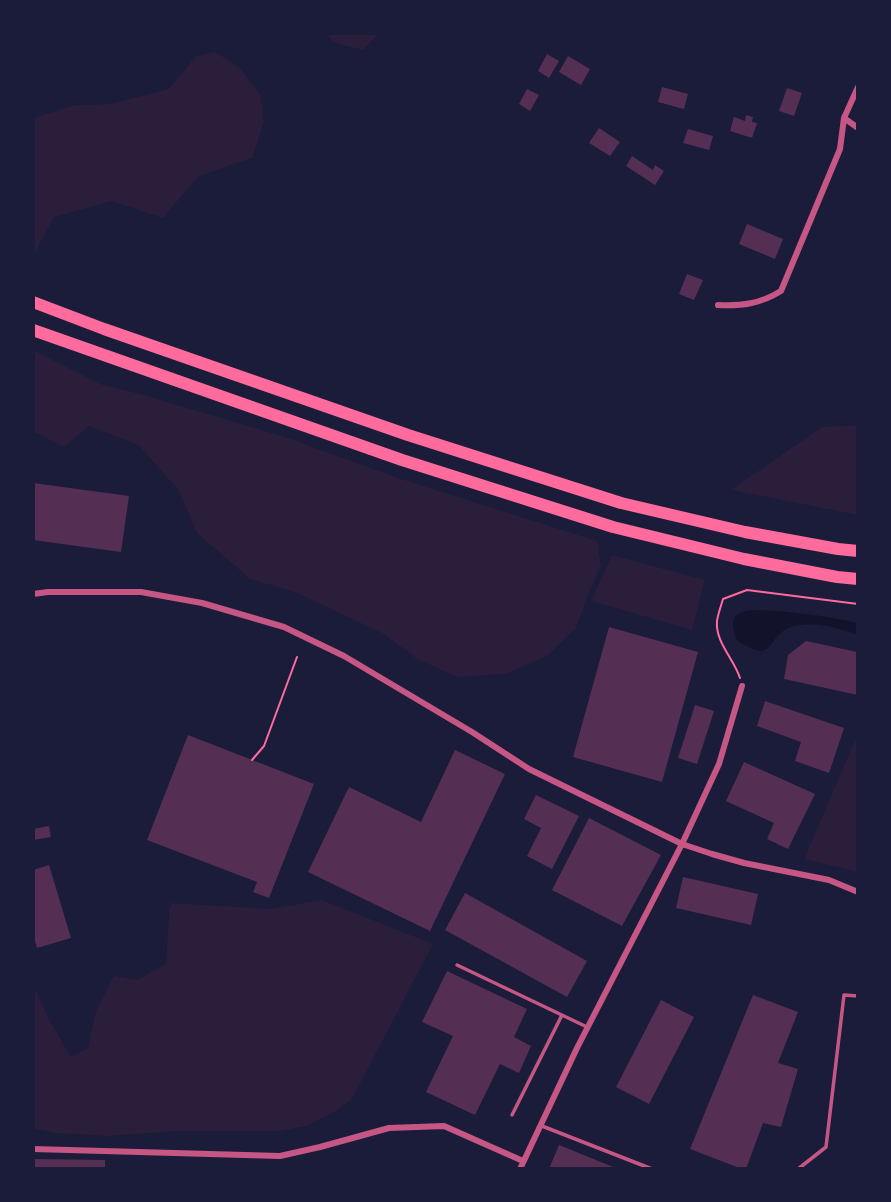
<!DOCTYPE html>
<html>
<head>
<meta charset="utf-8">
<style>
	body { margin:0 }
	#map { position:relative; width:891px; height:1202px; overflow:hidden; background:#1b1b3a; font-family:"Public Sans",sans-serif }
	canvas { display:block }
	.frame { position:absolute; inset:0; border:35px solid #1b1b3a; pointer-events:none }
</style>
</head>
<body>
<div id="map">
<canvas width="891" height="1202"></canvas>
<div class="frame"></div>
</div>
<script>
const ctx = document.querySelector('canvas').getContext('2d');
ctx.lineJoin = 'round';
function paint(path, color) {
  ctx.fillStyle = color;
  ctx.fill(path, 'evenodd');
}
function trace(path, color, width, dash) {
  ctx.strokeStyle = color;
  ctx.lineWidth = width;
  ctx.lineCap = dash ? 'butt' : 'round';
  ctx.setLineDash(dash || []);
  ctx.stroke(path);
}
paint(new Path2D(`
	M326,33H379L363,50L333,42Z
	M215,52L239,67L260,94L264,122L252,158L199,176L163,218L112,201L54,217L33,256V118L75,105L109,104L169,89L196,56Z
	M33,350L100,384L144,395L288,438L398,478L597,541L601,566L589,592L576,628L547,656L505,674L457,677L417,659L384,634L295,592L250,579L197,533L178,489L138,445L89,426L64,447L33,431Z
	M858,425V515L731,490L822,427Z
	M612,555L705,580L692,630L591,601Z
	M858,733V872L804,859Z
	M322,900L433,944L352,1099L334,1112L306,1126L280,1131H179L108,1136L54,1133L33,1128V989H35L50,1021L71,1057L88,1048L96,1011L114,976L137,980L166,964L169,912L172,903L271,909Z`), '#2a1e3b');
paint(new Path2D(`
	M753,610C788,611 823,615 858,623V635C838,628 812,620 791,627C765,636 776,667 737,640C730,621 731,612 753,610Z`), '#12122b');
paint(new Path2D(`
	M547,54L559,61L549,78L538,71Z
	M568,56L590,69L581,85L559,72Z
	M662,87L688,94L684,109L658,102Z
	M787,88L802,93L794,116L779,111Z
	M527,89L539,95L530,111L519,104Z
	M746,115L753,117L752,122L757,123L752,138L730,131L734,117L745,121Z
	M599,128L620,142L610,156L589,143Z
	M688,129L713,136L709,150L683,143Z
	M632,156L653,170L655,165L664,171L655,185L626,166Z
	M747,224L783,239L775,259L739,244Z
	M687,274L703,280L694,300L679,294Z
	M33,483L129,496L121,552L33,540Z
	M609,627L698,652L662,782L573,757Z
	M806,641L857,652L858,695L784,679L788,655Z
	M765,701L844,728L829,773L795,761L801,742L757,726Z
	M695,705L714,711L697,764L678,758Z
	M188,735L314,784L269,898L253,892L257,882L147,840Z
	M455,750L505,774L430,931L308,872L349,787L421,822Z
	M744,762L815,794L788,849L767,839L774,823L726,801Z
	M536,795L579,816L552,869L527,856L541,828L524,819Z
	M589,818L661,855L622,926L552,890Z
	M49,826L51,837L33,840V829Z
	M49,865L71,938L37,948L33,934V870Z
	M683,877L758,894L751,925L676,908Z
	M465,893L587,961L567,997L445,930Z
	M447,971L527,1009L514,1037L531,1046L519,1073L500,1064L475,1115L426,1092L453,1036L422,1022Z
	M753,995L798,1012L778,1063L798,1069L781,1127L763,1123L746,1169H742L690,1149Z
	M661,1000L694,1017L649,1104L616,1087Z
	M559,1145L618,1169H549Z
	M33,1159L105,1160V1169H33Z`), '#542f53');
trace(new Path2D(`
	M740,678C734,659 715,642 717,621C718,614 721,606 723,599L747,590L858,604
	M252,760L264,746L297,657`), '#ff6b9d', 2);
trace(new Path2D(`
	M457,965L587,1027
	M512,1115L562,1015
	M542,1126L652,1169
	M798,1169L826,1147L844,995L858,996`), '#c65784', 3.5);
trace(new Path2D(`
	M858,87L844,118L858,128
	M718,305C742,306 760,304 781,291L840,149L844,118
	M33,594L48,592H141L202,603L284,627L344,656L472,732L529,769L682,844L712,854L744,863L829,880L858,892
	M33,1149L280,1156L320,1147L389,1128L444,1126L523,1161
	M520,1169L577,1048L682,844L719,764L742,686`), '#c65784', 6);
trace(new Path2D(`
	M33,302L104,329L408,435L621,503L745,532L838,549L858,551
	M33,330L402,460L613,527L744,559L837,577L858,579`), '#ff6b9d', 12);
</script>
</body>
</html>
